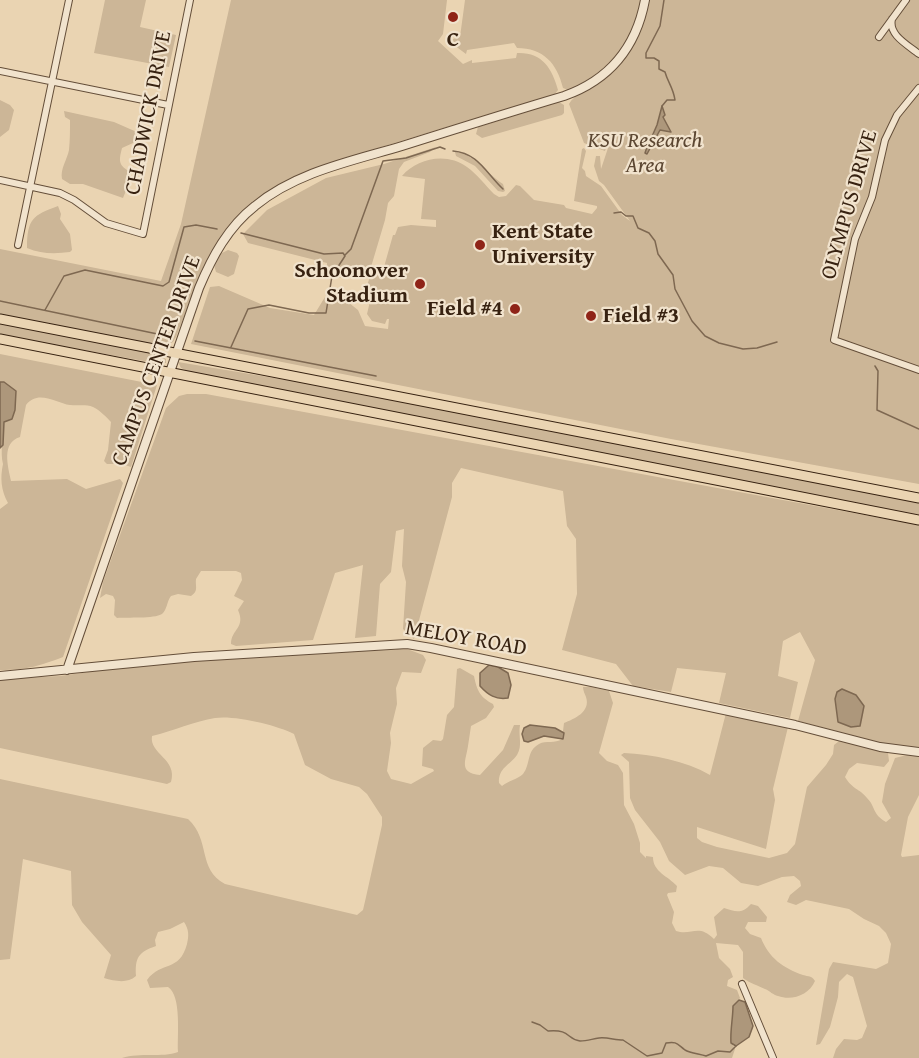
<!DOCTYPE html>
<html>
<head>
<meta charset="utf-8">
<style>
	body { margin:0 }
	canvas { display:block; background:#ead4b2 }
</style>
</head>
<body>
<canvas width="919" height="1058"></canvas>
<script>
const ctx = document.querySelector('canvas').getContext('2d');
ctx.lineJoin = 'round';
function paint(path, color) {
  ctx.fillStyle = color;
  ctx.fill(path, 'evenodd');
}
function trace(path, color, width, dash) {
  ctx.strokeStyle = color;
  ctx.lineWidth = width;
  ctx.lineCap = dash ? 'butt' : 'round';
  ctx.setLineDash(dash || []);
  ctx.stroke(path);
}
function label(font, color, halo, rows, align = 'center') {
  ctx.font = font + ' "Gentium Book Plus",serif';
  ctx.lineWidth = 4.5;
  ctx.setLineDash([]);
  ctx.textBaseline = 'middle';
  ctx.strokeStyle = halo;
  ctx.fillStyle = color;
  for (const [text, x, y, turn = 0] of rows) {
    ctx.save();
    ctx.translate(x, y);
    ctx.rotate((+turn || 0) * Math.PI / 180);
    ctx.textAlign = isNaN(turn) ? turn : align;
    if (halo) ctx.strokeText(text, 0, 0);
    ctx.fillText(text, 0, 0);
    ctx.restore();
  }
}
paint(new Path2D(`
	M105,0H146L140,27L176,35L169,67L94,53Z
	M231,0H447L443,34L438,41L463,64L472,60V63L516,58L517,53C542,52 552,68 558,90L555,94L352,156L311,170L271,190L238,215L225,230L204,265L176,337L173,342L165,346L0,314V249L161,281L181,224Z
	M465,0H641C634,42 607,73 568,90L563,88C557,63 543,48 517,48L514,43L467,50L466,54L454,45L453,39L460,37Z
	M650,0H919V484L671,439L191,344L210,287L219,286L270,308L314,315L325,297L339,295L358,310L365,326L388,329L389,319H387L385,324L372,321L367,314L371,297L364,294L372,271L382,274L393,235H395L398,227L411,225L436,227V220L421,219L425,179L402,176C417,158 447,152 467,167C477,174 485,185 494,194L499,197L506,196L516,185L520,186L534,200L564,205L566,208L592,214L597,208V206L574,201L582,149L584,148L586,151L582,168L585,171L586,176L601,186L622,215L630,221L604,185L599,181L594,166L596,156H600L601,169L609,145L607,144L605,151L584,143L569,104C574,94 590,90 600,83C628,63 643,33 650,0Z
	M0,100L10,105L14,110L9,130L0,137Z
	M559,102L564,105V113L562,115L482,138L476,134L478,127Z
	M64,111L114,122L139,133L140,136L133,143L122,148C119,160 118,165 129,171V183L123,198L83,184H70L62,179C60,169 67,160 69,150C70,140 70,130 70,120L65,117Z
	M436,147L430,152L404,162L399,169L394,196L388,203L385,220L371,267L368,272L362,275L352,270L347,278L329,277L327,273V263L248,243L243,234L267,210L326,178L384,164Z
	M455,152C475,154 487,174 503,184L505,191L503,192L498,191L475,166L456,156Z
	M58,206L61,214L60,219L70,234L72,250L70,252C55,254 41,254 27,248C27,219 33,215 58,206Z
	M228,250L237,253L239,256L234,274L228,277L216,272L214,265L220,254Z
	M0,323L156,354L166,359V363H155L0,335Z
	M0,354L157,385L131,467L122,464H107L104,461L108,450L111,422C106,417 101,411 93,407C86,404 78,406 70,405C56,403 38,389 26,405L20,437C1,443 8,466 11,481L67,479L86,489L120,479L123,483L63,657C39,666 27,670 0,670V509L8,503C1,490 0,478 3,464C0,454 3,434 4,422L12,419L15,410L4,382H0Z
	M178,362L310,384L919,503V515L194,374L181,368Z
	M187,394H206L919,525V748L882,743L798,721L815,660L800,632L783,641L778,676L798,682L790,718L719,703L726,673L677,668L671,692L633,686L616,664L562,650L577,594L576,539L567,526L563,491L461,468L452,483V497L414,639L403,629L406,582L402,566L404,529L396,531L391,572L380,584L376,636L355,638L363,565L335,573L313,640L236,646L231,644C231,629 246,628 238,610L244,601L234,596L242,580L241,573L236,571H201L196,579C195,586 199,591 191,596L178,594L171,596C167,601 167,610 162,614C154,619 127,617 117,618L114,615L115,600L113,596L106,594L100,598L103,582L166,408L179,396Z
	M402,647L423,655L426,660L421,673L402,672L396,688L397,704L390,733L391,743L387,771L391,779L411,784L434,771L433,769L422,766L423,748L433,740L441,741L443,739L447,715L454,707L457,669L460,668L474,676C477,691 480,697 493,704L494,707L486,718L471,726C470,733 469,739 468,746C466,760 458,773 480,775L503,750L514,725H520C518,736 523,745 517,755C510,765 498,768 499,783L502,786C508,781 518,779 523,774C531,764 526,751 539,744C546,740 555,744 562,739L564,723C574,719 591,712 586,697C585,694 583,691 583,687H591L609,691L613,703L599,753L607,761L618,765L623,773L624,805L634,824L640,843V852L646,858V856L653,857C653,872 668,876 677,886L676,892L668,893L667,895L674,912L672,923L676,931C692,936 698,923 714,939L717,935L714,917L724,908C736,912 742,914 751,904L758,906L767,917L766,922H748L745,928L750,934L761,938C769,958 783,968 803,975C809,977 811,975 815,981C809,995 792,1001 778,996C773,995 770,991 765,989C757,985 751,984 743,978V952L738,945L716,943L719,958L730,969L733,977L728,980L727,986L737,990L740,998L733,1006V1021L730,1039L735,1049L732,1058H122C140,1052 162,1058 178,1052C177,1036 182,996 168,987L150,988L147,980C162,960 179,973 187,944C189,935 189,930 184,922L170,929L158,932L155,940L156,946C138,952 135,958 136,976C127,984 115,981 104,978L111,955L82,922L72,905L71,871L23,859L10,959L0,960V779L188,819C211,840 197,869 225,884L357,915L363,910L366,897L382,825V817L367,794L359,787L331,779L305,765L294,734C277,725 234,715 215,718C195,721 173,731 152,736C149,754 178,759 171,782L167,784L0,748V679L60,676L146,664L294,653L395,650Z
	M726,713L788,727L773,789L775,800L766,849L697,827V838L702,842L717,847L769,858L787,853L795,844L807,787L826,765L833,754L834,745L839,741L888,753L889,761L884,767L857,763L849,769L845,777C853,790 859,788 867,798C876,807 872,814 886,822L891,818L882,802L885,784L895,758L911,754L919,755V795L908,817L901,855L902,857L919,855V1058H833L836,1049L844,1039L857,1040L862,1038L867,1026L853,977L847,974L839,982L838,997L830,1027L820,1044L816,1045L829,969L833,962L876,969L888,963L891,944L886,933L879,926L864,919L849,909L806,900L796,905L787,902L790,895L801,886L800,881L794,876L782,877L758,886L741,883L723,868L709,866L685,875L669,861L660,842L635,810L630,798L629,762L621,755L624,753C652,754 686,761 710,775Z`), '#ccb697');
const water = new Path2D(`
	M662,106L665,115L663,117L671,132L660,130L647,154L645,153L646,150L657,125Z
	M0,382H4L16,391L15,410L12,419L4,422L3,445L0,448Z
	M489,665L498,667L508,673L511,685L508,698C496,700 488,695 480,686V673Z
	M842,689L856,695L864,706L860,726L851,727L838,722L835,699L837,692Z
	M530,725L555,728L564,733L563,739L544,736L528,742L524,741L522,734L524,728Z
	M739,1000L745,1002L753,1026L749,1037L736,1046L731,1043C730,1031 733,1018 733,1006Z`);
paint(water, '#ad977b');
trace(water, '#7e6851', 1.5);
trace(new Path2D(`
	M662,106L667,100H675C673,87 668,83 665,72L659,69V61L654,58H646V53L660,26L664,0
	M453,151C478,153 486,173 503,189
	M614,213L621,212L626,216H633L638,228L649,233L655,241L658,254L673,275L675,289L692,321L705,336L719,343L743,349L757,348L777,342
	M345,255L351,249L383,161L406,158L440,147L445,149
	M0,301L167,336
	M45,310L64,276L85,270L163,286L169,282L184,227L196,225L217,229
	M195,341L376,376
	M231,347L248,309L269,305L309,313H326L332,276L345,256L343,253L324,254L241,233
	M875,366L878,371L877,410L919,429
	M532,1022L540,1025L548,1031C571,1029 566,1039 580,1041C587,1041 592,1039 599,1038C607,1037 615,1040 623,1040L647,1056L662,1053L666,1043C677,1041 677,1044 685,1050C690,1053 700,1054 706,1056L718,1051L730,1052L736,1046`), '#7e6851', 1.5);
const minor = new Path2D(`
	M892,19C888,35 908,45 919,54
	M879,37L906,0
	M0,71L168,105
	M919,88L897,115L885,140L872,197L855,239L834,340L919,370
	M0,180L60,193L74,200L106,223L143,234L190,0
	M18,245L69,0
	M742,984L773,1058`);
const tertiary = new Path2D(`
	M67,670L199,288C212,257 228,227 255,206C296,172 352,161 402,146C456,129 510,112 564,96C609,80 636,48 645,0
	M0,676L194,657L407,644L431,648L795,725L880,747L919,752`);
const primary = new Path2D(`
	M0,319L919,498
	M0,339L919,520`);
trace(minor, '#644e39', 8);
trace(tertiary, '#644e39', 10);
trace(primary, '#372211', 11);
trace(minor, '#f1e3cd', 6);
trace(tertiary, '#f1e3cd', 8);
trace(primary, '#ead4b2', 9);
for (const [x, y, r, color] of [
	[453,17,6,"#8f2418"],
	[480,245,6,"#8f2418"],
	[420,284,6,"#8f2418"],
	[515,309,6,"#8f2418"],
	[591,316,6,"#8f2418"]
]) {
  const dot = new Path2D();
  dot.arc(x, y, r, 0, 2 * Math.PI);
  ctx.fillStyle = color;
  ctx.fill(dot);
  trace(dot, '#f1e3cd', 2);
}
label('bold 22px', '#372211', '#f1e3cd', [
	["C",453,40,"center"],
	["Kent State",492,232],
	["University",492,257],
	["Schoonover",408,271,"right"],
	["Stadium",408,296,"right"],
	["Field #4",503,309,"right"],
	["Field #3",603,316]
], 'left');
label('22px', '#372211', '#f1e3cd', [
	["CHADWICK DRIVE",149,113,-79],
	["OLYMPUS DRIVE",850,205,-74],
	["CAMPUS CENTER DRIVE",157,361,-70],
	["MELOY ROAD",466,639,10]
]);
label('italic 22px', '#5c4732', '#f1e3cd', [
	["KSU Research",645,141],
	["Area",645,166]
]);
</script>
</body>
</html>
